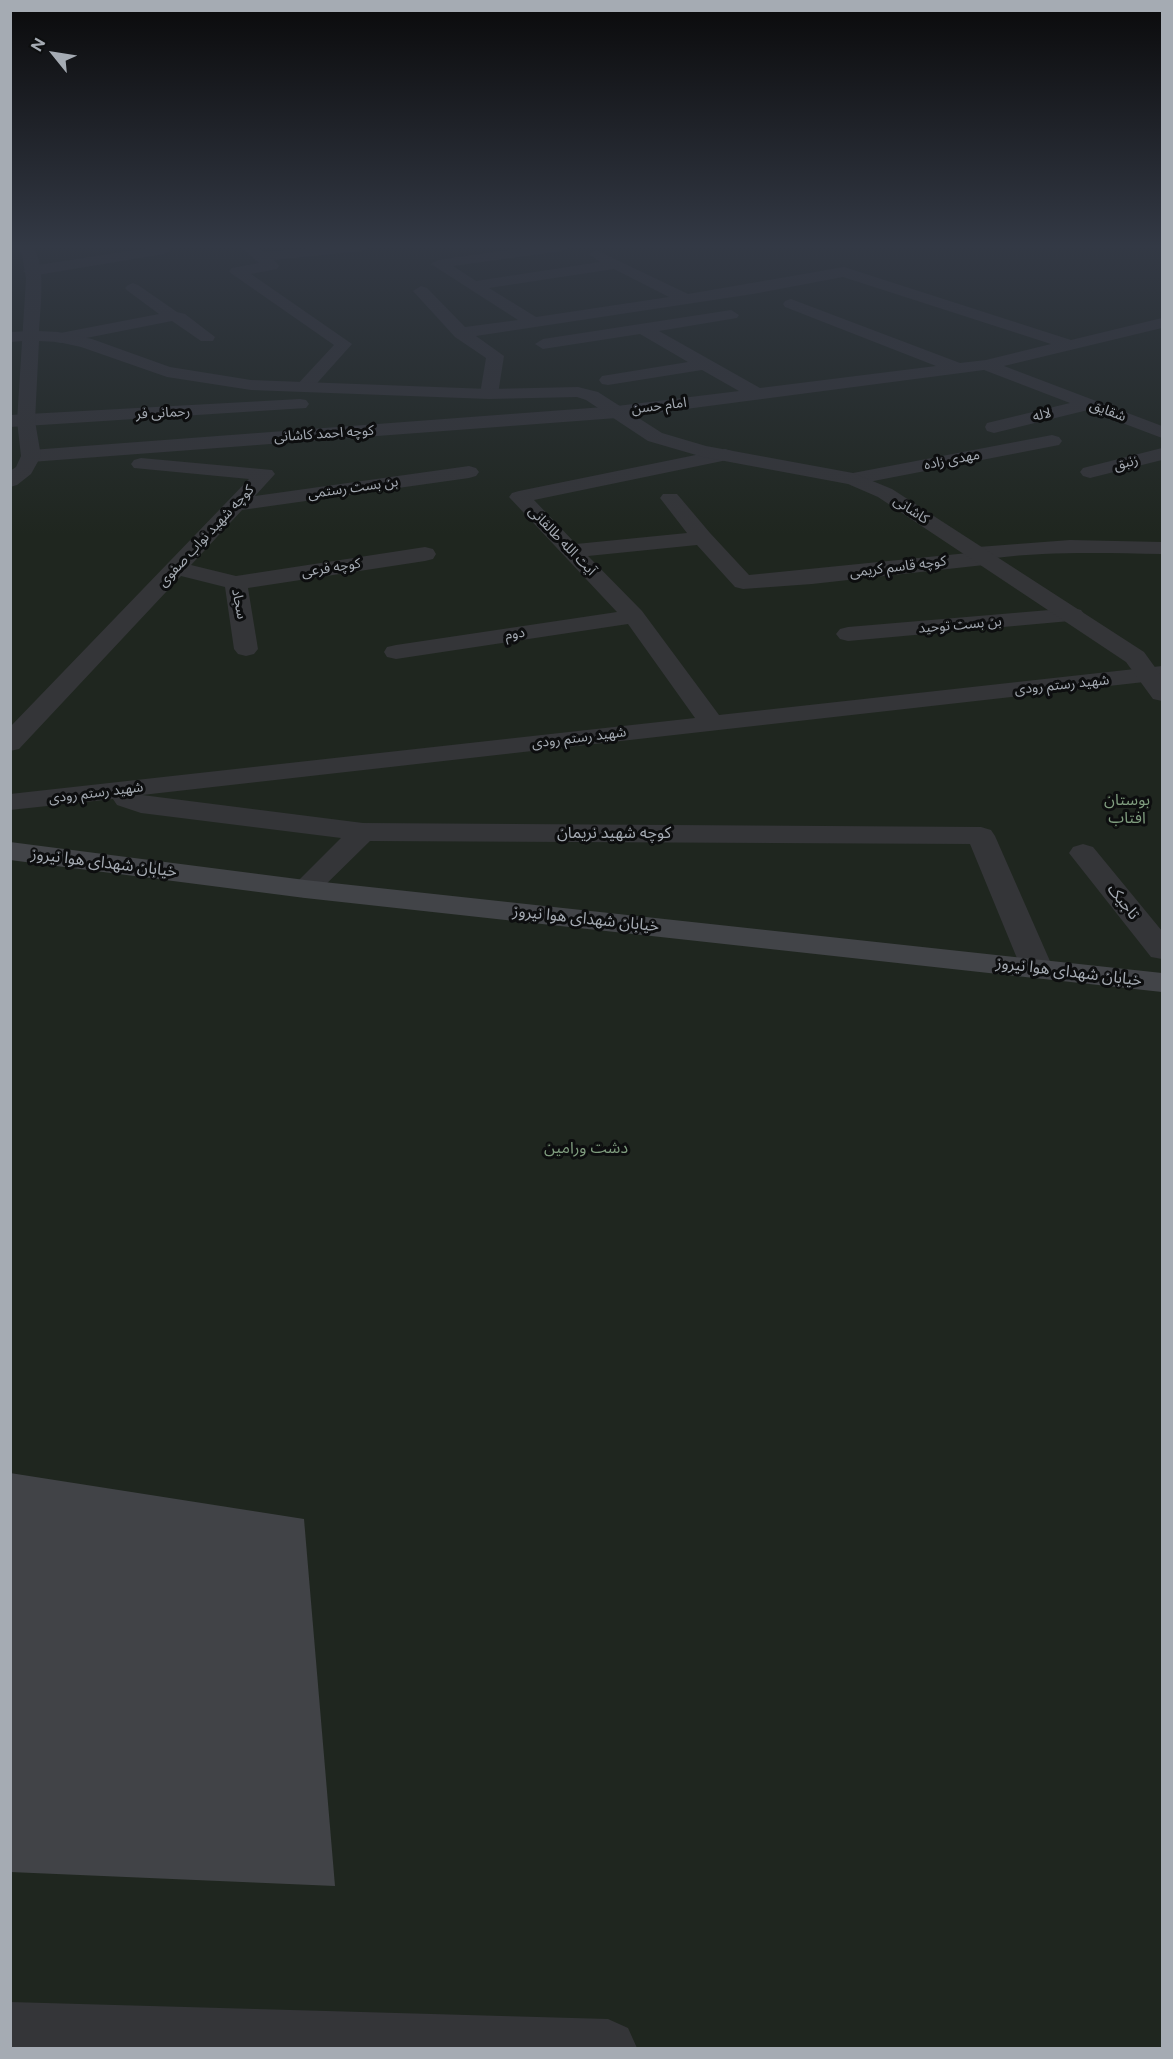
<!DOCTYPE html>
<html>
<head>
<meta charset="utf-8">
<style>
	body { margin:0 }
	#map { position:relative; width:1173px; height:2059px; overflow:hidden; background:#121314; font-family:Figtree,sans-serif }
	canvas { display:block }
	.frame { position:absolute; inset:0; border:12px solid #a5abb3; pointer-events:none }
	.north { position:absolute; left:24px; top:24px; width:60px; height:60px; -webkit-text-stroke:4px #0d0e0f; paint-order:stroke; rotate:300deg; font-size:16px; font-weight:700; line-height:24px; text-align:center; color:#a5abb3 }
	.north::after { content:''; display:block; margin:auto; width:21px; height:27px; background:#a5abb3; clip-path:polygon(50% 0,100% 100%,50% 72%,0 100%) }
</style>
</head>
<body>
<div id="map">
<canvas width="1173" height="2059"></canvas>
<div class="frame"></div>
<div class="north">N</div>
</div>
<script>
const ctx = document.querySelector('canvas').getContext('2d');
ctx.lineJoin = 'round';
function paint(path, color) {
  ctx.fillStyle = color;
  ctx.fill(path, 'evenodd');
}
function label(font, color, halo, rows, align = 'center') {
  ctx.font = font + ' Figtree,"Noto Sans Arabic",sans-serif';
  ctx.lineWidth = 6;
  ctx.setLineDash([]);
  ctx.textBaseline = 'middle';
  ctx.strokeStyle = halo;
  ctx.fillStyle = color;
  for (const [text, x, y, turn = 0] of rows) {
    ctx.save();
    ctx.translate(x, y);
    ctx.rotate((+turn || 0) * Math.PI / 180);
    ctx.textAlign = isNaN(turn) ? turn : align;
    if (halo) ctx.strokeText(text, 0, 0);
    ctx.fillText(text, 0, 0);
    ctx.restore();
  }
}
paint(new Path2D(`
	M11,247H1162V2048H11Z`), '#1f261f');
paint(new Path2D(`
	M10,1473L304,1519L335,1886L10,1872Z`), '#414347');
paint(new Path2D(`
	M155,247H169L171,250L164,254L31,276L23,271L31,266Z
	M241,247H257L264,252L316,247H368L361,251L274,260L279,266L277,269L251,274L352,344L310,391H298L295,387L334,345L232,274L229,271L232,268L259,263Z
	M529,247H569L562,251L453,266L476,281L600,262L589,254L596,250L688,294L844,267L1071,340L1162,318V328L1004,366L1162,426V438L1088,410L994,433L987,431L985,427L987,423L1070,403L984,370L617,418L31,462L24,460L21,456L24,452L31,450L617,406L739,391L702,370L608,385L602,384L599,380L602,376L688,362L640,334L543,349L535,344L543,339L731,310L739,315L737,318L659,331L760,388L936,366L785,307L783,304L785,301L791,299L960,363L986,360L1051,344L843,277L753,294L476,336L504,356L498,394L495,398H483L480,394L486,358L455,337L413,291L421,286L427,288L465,327L518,320L431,264L438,260ZM614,269L669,297L536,317L489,288Z
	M133,283L138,285L177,312L185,314L215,337L213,341H201L172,321L61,343L55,342L53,338L55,334L159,314L128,291L125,288L128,285Z
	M31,331L37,332L39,336L37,340L10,342V332Z
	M300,399L306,400L309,404L306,408L10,427V415Z
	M1052,435L1059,437L1062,441L1059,445L853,485L846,483L843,479L846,475L853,473Z
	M1162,448V460L1090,478L1083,476L1080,472L1083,468Z
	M725,449L732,451L735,455L732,459L534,500L576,544L687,533L660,498L663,494H677L710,533L749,575L968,553L970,549L978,547L1070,540L1162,542V554C1106,553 1051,551 995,558L992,563L984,565L812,584L743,589L735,587L697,545L588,556L642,611L719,715L1162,666V680L142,795L363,823L981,827L991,830L995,836L1053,968L1048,975L1037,977L1026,975L1021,968L970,844L370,841L315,895L305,898L295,895L290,889L341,838L141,813L117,805L113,799L10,810V794L695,718L628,624L396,659L387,657L384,652L387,647L396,645L617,612L509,497L512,493L519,491Z
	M141,458L272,470L275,474L255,496L469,466L476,468L479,472L476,476L469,478L242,510L191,565L236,576L425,547L433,549L436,554L433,559L425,561L248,588L258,649L254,654L246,656L238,654L234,649L225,587L181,576L19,749L10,751V727L249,479L134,468L131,464L134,460Z
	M1073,608L1081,610L1085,615L1081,620L848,641L840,639L836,634L840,629L848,627Z
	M1083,844L1093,847L1162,931V959L1151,957L1069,853L1073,847Z`), '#343538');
paint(new Path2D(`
	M15,247H32C47,261 40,311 39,331L58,332L92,339L170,367L251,380L489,389L578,387L598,392L662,433L706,446L853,473L892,489L1144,652L1162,677V701L1153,699L1126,662L878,497L848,484L703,457L648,441L586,400L577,397L489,399L251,390L167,377L81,347L58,342L39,341L35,421L41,456L31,474L17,485L10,487V471L16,467L21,456L17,421L26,279L22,254Z
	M10,2002L608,2019L628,2028L637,2048H10Z`), '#343538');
paint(new Path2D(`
	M10,842L305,880L1162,973V992L305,898L10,860Z`), '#424448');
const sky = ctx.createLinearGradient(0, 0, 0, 535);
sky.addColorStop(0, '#0a0a0b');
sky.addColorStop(0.46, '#333945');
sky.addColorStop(1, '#33394500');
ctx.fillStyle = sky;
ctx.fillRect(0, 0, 1173, 535);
label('14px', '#a5abb3', '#0d0e0f', [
	["امام حسن",659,406,-7],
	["شقایق",1108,411,21],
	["رحمانی فر",163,413,-3],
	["لاله",1042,415,-13],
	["کوچه احمد کاشانی",324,434,-4],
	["مهدی زاده",952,460,-11],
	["زنبق",1126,463,-14],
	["بن بست رستمی",353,488,-8],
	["کاشانی",911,510,33],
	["کوچه شهید نواب صفوی",206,536,-47],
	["آیت الله طالقانی",562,541,46],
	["کوچه قاسم کریمی",898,567,-7],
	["کوچه فرعی",331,568,-9],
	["سجاد",239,604,79],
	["بن بست توحید",960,625,-5],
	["دوم",515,634,-8],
	["شهید رستم رودی",1062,685,-6],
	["شهید رستم رودی",579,738,-7],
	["شهید رستم رودی",96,793,-7]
]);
label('16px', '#7f9c7e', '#0d0e0f', [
	["بوستان",1127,800],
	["افتاب",1127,818],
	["دشت ورامین",586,1148]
]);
label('16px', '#a5abb3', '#0d0e0f', [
	["کوچه شهید نریمان",614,833],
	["خیابان شهدای هوا نیروز",104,863,7],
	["تاجیک",1123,902,51],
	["خیابان شهدای هوا نیروز",586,919,6],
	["خیابان شهدای هوا نیروز",1069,972,7]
]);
</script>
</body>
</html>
